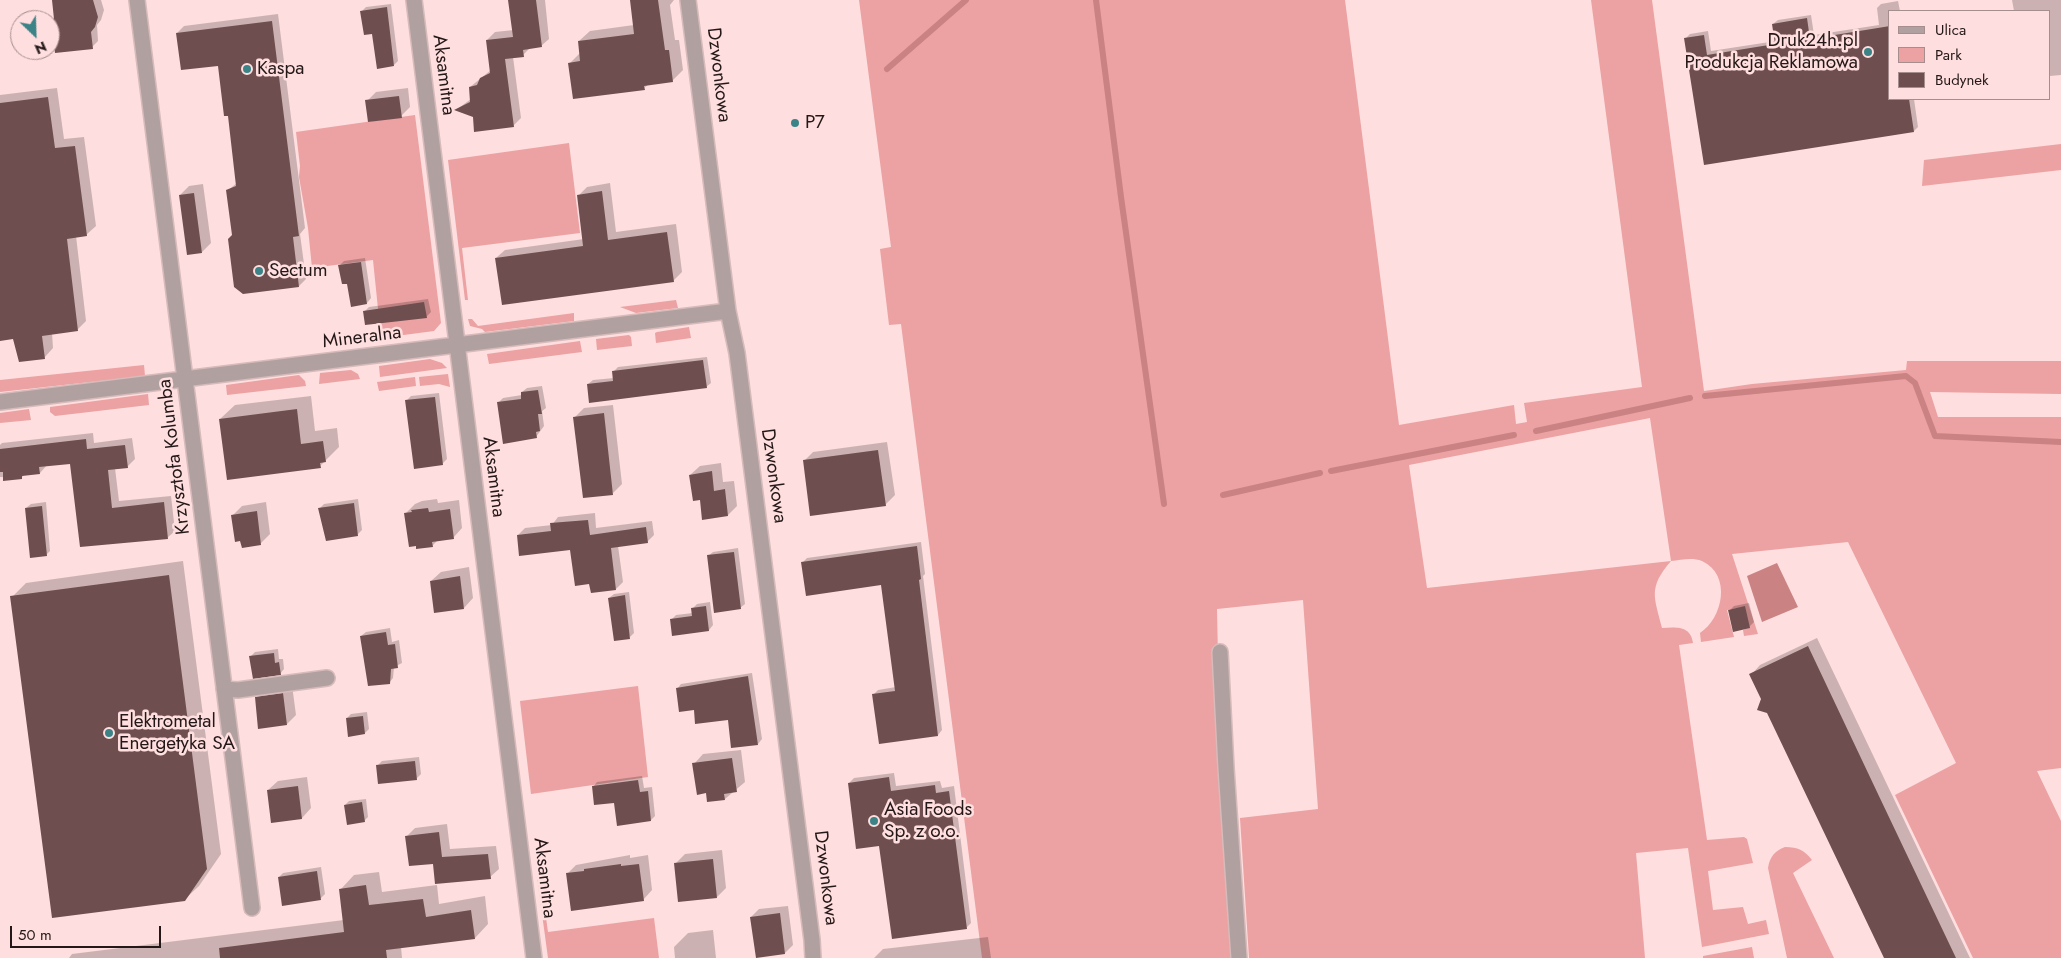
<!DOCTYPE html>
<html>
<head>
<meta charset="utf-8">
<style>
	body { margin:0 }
	#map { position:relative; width:2061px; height:958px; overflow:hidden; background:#fedede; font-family:Jost,sans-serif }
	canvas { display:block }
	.legend { position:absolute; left:1888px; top:10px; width:162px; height:90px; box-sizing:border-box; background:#fedede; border:1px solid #a78e8e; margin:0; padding:6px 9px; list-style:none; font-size:15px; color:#241717 }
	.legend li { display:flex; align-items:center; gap:10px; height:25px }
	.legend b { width:25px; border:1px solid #a78e8e }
	.north { position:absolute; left:10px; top:10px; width:50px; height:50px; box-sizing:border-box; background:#fedede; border:1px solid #a78e8e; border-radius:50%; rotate:156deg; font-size:14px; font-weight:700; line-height:20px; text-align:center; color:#241717 }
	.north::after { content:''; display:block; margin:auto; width:18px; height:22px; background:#3b8386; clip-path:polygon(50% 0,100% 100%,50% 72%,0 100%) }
	.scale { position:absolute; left:10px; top:926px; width:151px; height:22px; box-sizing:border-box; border:2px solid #241717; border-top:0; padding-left:6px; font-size:15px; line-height:18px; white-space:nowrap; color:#241717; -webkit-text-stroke:4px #fedede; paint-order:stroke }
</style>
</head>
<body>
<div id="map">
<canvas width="2061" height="958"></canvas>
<ul class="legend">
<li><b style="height:6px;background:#b1a0a0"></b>Ulica</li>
<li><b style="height:14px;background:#eca1a2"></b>Park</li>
<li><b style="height:14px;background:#6f4e4f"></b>Budynek</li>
</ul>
<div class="north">N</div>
<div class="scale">50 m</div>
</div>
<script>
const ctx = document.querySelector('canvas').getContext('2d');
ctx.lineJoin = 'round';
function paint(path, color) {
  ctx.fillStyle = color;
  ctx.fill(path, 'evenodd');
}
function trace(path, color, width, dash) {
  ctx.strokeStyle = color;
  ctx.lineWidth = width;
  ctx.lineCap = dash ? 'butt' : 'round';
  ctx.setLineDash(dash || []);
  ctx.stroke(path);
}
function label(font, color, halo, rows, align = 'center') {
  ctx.font = font + ' Jost,sans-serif';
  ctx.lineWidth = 5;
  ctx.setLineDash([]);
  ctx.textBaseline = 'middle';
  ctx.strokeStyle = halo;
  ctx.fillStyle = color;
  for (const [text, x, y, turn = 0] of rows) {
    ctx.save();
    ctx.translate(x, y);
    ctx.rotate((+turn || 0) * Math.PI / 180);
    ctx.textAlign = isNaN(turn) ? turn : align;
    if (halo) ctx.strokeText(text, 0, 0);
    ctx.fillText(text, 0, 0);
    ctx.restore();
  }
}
paint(new Path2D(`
	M859,0H1345L1399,425L1514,405L1516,424L1527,422L1524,403L1642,387L1591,0H1652L1704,391L1752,384L1906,370L1907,361H2061V394L1930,392L1938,417H2061V768L2037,771L2061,821V958H1973L1895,795L1956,763L1848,542L1732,554L1758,634L1744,636L1743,630L1748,628L1744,607L1727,610L1734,637L1701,642L1700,633C1723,618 1732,575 1702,561C1692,557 1681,560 1671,561C1648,588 1654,596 1662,628C1675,627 1691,625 1693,643L1679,645L1707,840L1744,837L1747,839L1753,863L1708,871L1713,910L1743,907L1748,924L1766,920L1769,934L1702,947L1688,848L1636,853L1645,958H1249L1240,818L1318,809L1303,600L1217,609L1221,806L1231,958H982L901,324L889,325L880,249L891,247ZM1650,418L1671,561L1427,588L1409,465Z
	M415,115L441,323L434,331L381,338L373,260L312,268L308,228L299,177L300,166L296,132Z
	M569,143L580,233L462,248L468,300H465L448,160Z
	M2061,144V170L1922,186L1924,160Z
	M676,300L678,308L636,313L620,307Z
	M574,313V321L485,332L482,329L470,326L468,319H472L478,326Z
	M689,327L691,338L656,343L655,333L657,332Z
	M629,335L631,337L632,346L597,350L596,339Z
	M580,341L582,352L489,364L487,354Z
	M430,359L442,363L447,368L380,377L379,366Z
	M144,365L145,376L0,392V380Z
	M351,370L358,374L360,379L319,384L320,373Z
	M448,374L450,387L439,384L420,386L419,377Z
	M299,375L305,381L306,386L227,395L226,385Z
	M415,377L416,386L379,391L377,382Z
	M148,394L149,405L55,416L50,412V407Z
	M29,409L31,420L0,423V413Z
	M638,686L648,777L531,794L520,701Z
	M1785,847C1798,847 1804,850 1812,860L1793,873L1834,958H1787L1768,868C1770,856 1775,851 1785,847Z
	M540,875L548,932L654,918L659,958H548L537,877Z
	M1752,947L1754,958H1703V956Z`), '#eca1a2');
paint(new Path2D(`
	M1777,563L1798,607L1762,622L1747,576Z`), '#ca8283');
paint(new Path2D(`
	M53,0H101L104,10L101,20L97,25L98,41L92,47L52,20L55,17Z
	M510,0H545L549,39L541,46L531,47L523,55L513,57L521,118L513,126L456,110L471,99L470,87L491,70L487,40L495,32L514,30Z
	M632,0H674L670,5L675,40H679L683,70L672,81L649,84L644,88L570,63L581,52L579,41L590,31L634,25Z
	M2012,0H2061V75L2050,76V11H2014Z
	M1898,1L1900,11H1890V99H1914L1918,127L1914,131L1705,164L1686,38L1690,34L1708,31L1711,51L1776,41L1773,24L1778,20L1811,15L1814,35L1879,25L1877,8L1881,4Z
	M391,4L398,61L394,65L362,11L366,7Z
	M278,14L305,228L300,234L306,279L299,286L233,235L227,191L237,183L229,114L219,64L177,33L184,26Z
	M57,88L64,139L84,137L96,226L86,235L76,236L86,321L77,330L52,333L53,348L44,358L14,338L0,340V95Z
	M408,88L410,107L401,116L367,101L376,92Z
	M610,183L616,232L676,224L682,272L673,281L496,258L505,250L584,239L578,196L587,187Z
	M203,184L211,243L202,252L180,195L189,186Z
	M365,258L371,298L367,303L352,305L348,282L340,265L344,261Z
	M428,299L431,312L426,317L365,311L369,307Z
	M707,357L711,383L706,387L588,384L593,380L614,378L613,372L618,367Z
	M542,386L546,408L542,411L544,426L536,437L499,402L503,398L522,395V392L527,388Z
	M439,393L447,459L442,464L406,401L411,396Z
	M311,396L315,431L337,428L339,447L320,466L220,419L235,405Z
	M613,405L622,484L613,493L575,417L584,408Z
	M93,433L94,443L132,438L135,459L127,467L115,468L119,501L171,496L175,531L167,538L81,546L71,462L47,465L40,473L25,474L21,478L0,477V445L2,443Z
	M887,442L895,495L885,505L804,461L813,452Z
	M721,463L723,482L734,481L737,506L728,515L703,518L701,499L690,475L700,466Z
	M358,499L362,530L358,534L327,540L320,508L324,504Z
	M437,499L438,503L459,500L462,528L453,538L438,540L432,546L406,513L415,504L422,501Z
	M46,502L50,551L46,555L26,508L31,504Z
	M266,502L270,534L260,544L241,540L233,515L242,506Z
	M595,513L596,528L652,521L654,535L647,542L618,546L623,582L616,589L591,583L571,548L518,535L525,528L552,525L558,517Z
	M921,542L925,574L923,576L942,730L938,735L880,742L874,694L878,690L896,687L882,584L802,563L807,558Z
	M738,548L745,604L740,608L708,556L713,552Z
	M183,561L221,854L199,886L184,900L12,597L26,583Z
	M469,567L473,598L464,608L431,581L441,572Z
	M629,592L634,633L630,637L609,598L614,594Z
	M710,602L713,625L709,630L671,620L676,615L693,613L692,609L697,604Z
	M1749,603L1754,622L1749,627L1729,611L1734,606Z
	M390,628L392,642L399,640L402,663L394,667L393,678L389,683L361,636L366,632Z
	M1817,638L1970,958H1885L1762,699L1751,675L1760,665Z
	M278,649L279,659H283L284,669L280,674L251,656L255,652Z
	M752,673L762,739L758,744L729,719L695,709L677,689L681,684Z
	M292,685L296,715L287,724L256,698L266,688Z
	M367,712L369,729L365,733L347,718L351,714Z
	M741,750L745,782L725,799L707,792L694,764L703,754Z
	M419,757L421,774L416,779L377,766L382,761Z
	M894,773L896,786L940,781L942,788L954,786L971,923L966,928L880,844L849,783L854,778Z
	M642,776L644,788L652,787L655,816L651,820L615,801L593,787L597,782Z
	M307,777L311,808L302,818L272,821L268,790L278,781Z
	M366,799L368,817L364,821L345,805L349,801Z
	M447,824L450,849L496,846L499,869L490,877L434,862L407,836L415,828Z
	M722,850L726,888L717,897L676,863L685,854Z
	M630,855V858L648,855L652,890L643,900L567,874L576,865Z
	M321,867L325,894L321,898L283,904L279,877L283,873Z
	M379,872L382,892L437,885L439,904L485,896L488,924L475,938L401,947L402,958H69L72,954L344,920L341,889L354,875Z
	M788,906L793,945L785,953L757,956L751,917L759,909Z
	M713,930L716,958H675L674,947L688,933Z
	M988,937L991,958H874L883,949Z`), '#0003');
trace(new Path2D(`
	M1096,0L1121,197L1164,504
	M887,69L966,0
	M1705,396L1906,376L1915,383L1935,436L2061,442
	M1536,431L1690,398
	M1331,471L1514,435
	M1223,495L1320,473`), '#ca8283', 6);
paint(new Path2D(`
	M52,0H93L98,17L95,27L91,32L93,49L55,53L51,20L54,19Z
	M508,0H536L542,47L523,50L524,57L505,59L514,127L474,132L473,117L454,110L470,102L469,87L477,85L480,78L490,73L486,40L513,37Z
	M630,0H658L665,50H669L673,82L644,86L645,90L573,99L568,63L580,61L578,41L634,34Z
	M387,7L394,66L377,69L372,34L364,35L360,11Z
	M1807,18L1810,39L1890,26V99H1909L1914,132L1704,165L1684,38L1704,35L1707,55L1775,44L1772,24Z
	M272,21L299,236L293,237L299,287L243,294L234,287L228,239L232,235L226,190L236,186L228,116H224L218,66L181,70L176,33Z
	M399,96L402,118L368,122L365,100Z
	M48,97L55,148L75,146L87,236L67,239L78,331L42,336L45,359L19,362L13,339L0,341V103Z
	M602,191L608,240L667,232L674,282L502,305L495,258L583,246L577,195Z
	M194,193L202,253L187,255L179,195Z
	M361,262L367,304L351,307L347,284H342L338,265Z
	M424,302L427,318L365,325L363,311Z
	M703,360L707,388L589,403L587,384L613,381L612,371Z
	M538,390L542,414H538L540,431L536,432L537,438L503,444L497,402L521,399V392Z
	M435,397L443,465L414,469L405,400Z
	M297,409L301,444L323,441L326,462L320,463L321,468L227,480L219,419Z
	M604,413L613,495L583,498L573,417Z
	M86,439L87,449L125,445L128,468L108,470L112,508L164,502L168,539L80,547L70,464L39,467L40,474L22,476V479L3,481V472H0V449Z
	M878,450L886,506L810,516L803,460Z
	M712,471L714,491L725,489L728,516L702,520L700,500L693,501L689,475Z
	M354,503L358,536L326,541L318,508Z
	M42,506L47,556L30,558L25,508Z
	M428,508L429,512L450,509L454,539L432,542L433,547L416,549V546L409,547L404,513L412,512L411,510Z
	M257,511L261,545L242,548L240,541L235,542L231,515Z
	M588,520L590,535L646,527L648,543L611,548L616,590L591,593L589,584L575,586L570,550L519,556L517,535L551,531L550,523Z
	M917,546L921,579L919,580L938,736L879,744L872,694L895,691L881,585L806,596L801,562Z
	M734,552L741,609L714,613L707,555Z
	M169,575L207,869L185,901L52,918L10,596Z
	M460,576L464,609L434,613L430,581Z
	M625,595L630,639L614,641L608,598Z
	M706,606L709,631L672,636L670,619L692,616L691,608Z
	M1745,606L1750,628L1733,632L1728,610Z
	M386,632L388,645L395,644L398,668L391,669L390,684L368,686L360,636Z
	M1808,646L1878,794L1956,958H1884L1767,713L1757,710L1761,699L1749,674Z
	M274,653L275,663L279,662L281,675L253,679L249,656Z
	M748,676L758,745L731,748L728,720L695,724L694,710L679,712L676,688Z
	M283,693L287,725L258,729L255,697Z
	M363,716L365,734L348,737L346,718Z
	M732,758L737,792L724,794L725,800L707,802L706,793L697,795L692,763Z
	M415,761L417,780L378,784L376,765Z
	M889,777L891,791L935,785L936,793L949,791L967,929L892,939L879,846L856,849L848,783Z
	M638,780L640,792L648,791L651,821L617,826L614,803L594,805L592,786Z
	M298,786L302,819L271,823L267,790Z
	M362,802L365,822L347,825L344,805Z
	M439,832L442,857L488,854L491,879L435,884L433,864L409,866L405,836Z
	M713,859L717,898L678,902L674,863Z
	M621,864V866L639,864L644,901L571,911L566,873L584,871V869Z
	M317,871L321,900L282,906L278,877Z
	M366,885L369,905L423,899L426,917L471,910L475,939L386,950L387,958H220L219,948L344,932L339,889Z
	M780,913L785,954L756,958L750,917Z`), '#6f4e4f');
const minor = new Path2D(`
	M137,0L252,908
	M414,0L534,958
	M688,0L728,311L737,353L812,940L813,958
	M0,402L728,311
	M1220,652L1226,768L1239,958
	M224,689L238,690L327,678`);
trace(minor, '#d7baba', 18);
trace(minor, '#b1a0a0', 15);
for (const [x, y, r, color] of [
	[1868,52,5,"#3b8386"],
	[247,69,5,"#3b8386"],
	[795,123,5,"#3b8386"],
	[259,271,5,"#3b8386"],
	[109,733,5,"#3b8386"],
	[874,821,5,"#3b8386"]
]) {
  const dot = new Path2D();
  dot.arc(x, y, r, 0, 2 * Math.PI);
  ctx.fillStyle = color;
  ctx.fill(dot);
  trace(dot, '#fedede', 2);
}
label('19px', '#241717', '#fedede', [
	["Druk24h.pl",1858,41,"right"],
	["Produkcja Reklamowa",1858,63,"right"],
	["Kaspa",257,69],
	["P7",805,123],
	["Sectum",269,271],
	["Elektrometal",119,722],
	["Energetyka SA",119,744],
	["Asia Foods",884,810],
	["Sp. z o.o.",884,832]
], 'left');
label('19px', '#241717', '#fedede', [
	["Aksamitna",443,75,83],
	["Dzwonkowa",718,75,83],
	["Mineralna",362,338,-7],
	["Krzysztofa Kolumba",175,457,-97],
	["Dzwonkowa",773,476,82],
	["Aksamitna",493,477,83],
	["Aksamitna",544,878,83],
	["Dzwonkowa",825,878,83]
]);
</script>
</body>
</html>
